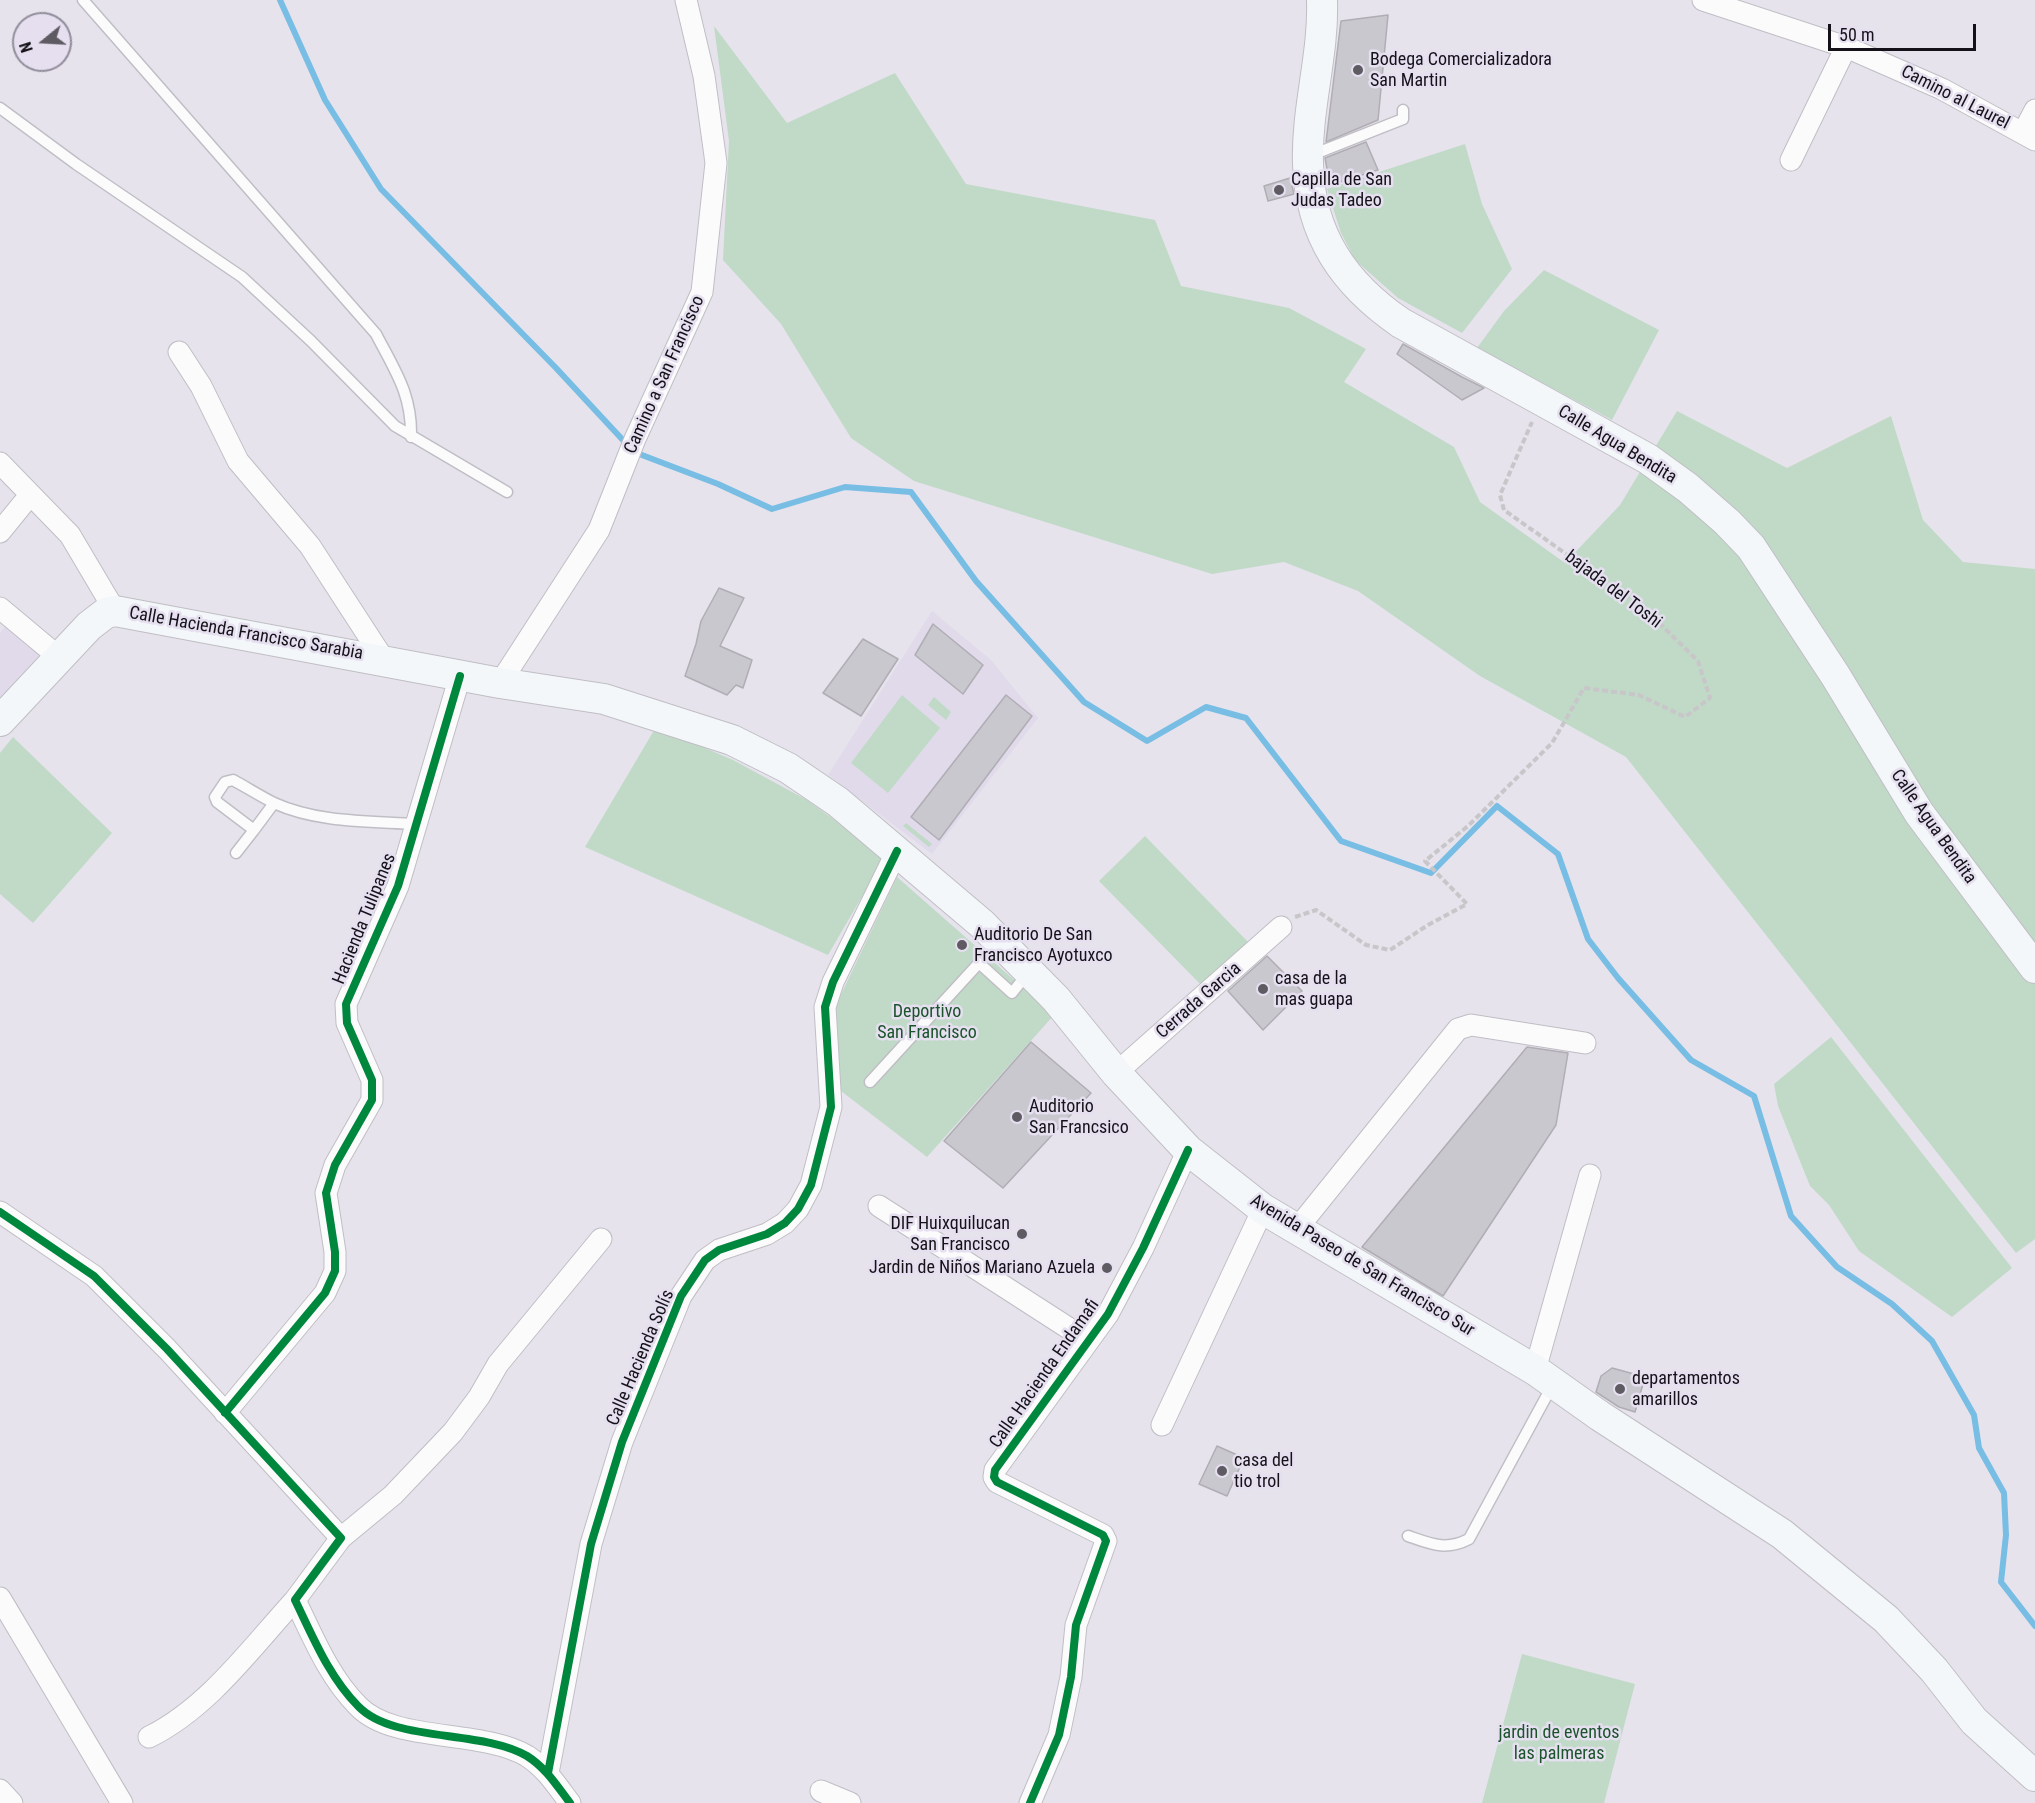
<!DOCTYPE html>
<html>
<head>
<meta charset="utf-8">
<style>
	body { margin:0 }
	#map { position:relative; width:2035px; height:1803px; overflow:hidden; background:#e6e3ec; font-family:"Roboto Condensed",sans-serif }
	canvas { display:block }
	.north { position:absolute; left:12px; top:12px; width:60px; height:60px; box-sizing:border-box; background:#e5dff0; border:2px solid #918d9a; border-radius:50%; rotate:252deg; font-size:16px; font-weight:700; line-height:24px; text-align:center; color:#141218 }
	.north::after { content:''; display:block; margin:auto; width:21px; height:27px; background:#5e5b62; clip-path:polygon(50% 0,100% 100%,50% 72%,0 100%) }
	.scale { position:absolute; left:1828px; top:24px; width:148px; height:27px; box-sizing:border-box; border:3px solid #141218; border-top:0; padding-left:8px; font-size:18px; line-height:21px; white-space:nowrap; color:#141218; -webkit-text-stroke:4px #e5dff0; paint-order:stroke }
</style>
</head>
<body>
<div id="map">
<canvas width="2035" height="1803"></canvas>
<div class="north">N</div>
<div class="scale">50 m</div>
</div>
<script>
const ctx = document.querySelector('canvas').getContext('2d');
ctx.lineJoin = 'round';
function paint(path, color) {
  ctx.fillStyle = color;
  ctx.fill(path, 'evenodd');
}
function trace(path, color, width, dash) {
  ctx.strokeStyle = color;
  ctx.lineWidth = width;
  ctx.lineCap = dash ? 'butt' : 'round';
  ctx.setLineDash(dash || []);
  ctx.stroke(path);
}
function label(font, color, halo, rows, align = 'center') {
  ctx.font = font + ' "Roboto Condensed",sans-serif';
  ctx.lineWidth = 5;
  ctx.setLineDash([]);
  ctx.textBaseline = 'middle';
  ctx.strokeStyle = halo;
  ctx.fillStyle = color;
  for (const [text, x, y, turn = 0] of rows) {
    ctx.save();
    ctx.translate(x, y);
    ctx.rotate((+turn || 0) * Math.PI / 180);
    ctx.textAlign = isNaN(turn) ? turn : align;
    if (halo) ctx.strokeText(text, 0, 0);
    ctx.fillText(text, 0, 0);
    ctx.restore();
  }
}
paint(new Path2D(`
	M932,611L991,660L1038,718L932,854L828,775Z
	M6,625L42,657L0,705V633Z`), '#e0daeb');
paint(new Path2D(`
	M714,26L787,123L895,73L966,184L1155,220L1181,286L1289,308L1366,349L1344,382L1454,447L1480,502L1565,563L1620,505L1677,411L1787,468L1891,416L1923,520L1963,562L2035,569V1239L2016,1253L1626,757L1480,676L1358,591L1284,562L1212,574L914,481L851,438L781,324L723,260L729,141Z
	M1465,144L1482,204L1512,269L1462,333L1398,298L1355,260L1341,233L1327,189Z
	M1544,270L1659,330L1612,420L1477,348L1504,311Z
	M902,695L940,728L888,793L851,763Z
	M934,697L951,712L946,720L928,705Z
	M656,727L733,760L807,800L885,857L828,955L585,847Z
	M13,737L112,833L33,923L0,894V753Z
	M906,823L932,844L929,847L903,826Z
	M1145,836L1249,943L1204,988L1099,881Z
	M897,877L1054,1015L927,1157L841,1091L836,1005Z
	M1831,1037L2012,1268L1952,1317L1859,1251L1829,1205L1810,1186L1778,1106L1774,1084Z
	M1522,1654L1635,1684L1604,1803H1482Z`), '#c0dac7');
trace(new Path2D(`
	M280,0L325,100L381,189L556,368L634,452L718,484L772,509L845,487L911,492L976,581L1084,702L1147,741L1206,707L1246,718L1341,841L1431,873L1497,806L1558,854L1588,939L1618,978L1691,1060L1754,1096L1791,1216L1837,1267L1892,1304L1932,1341L1974,1415L1979,1448L2004,1493L2006,1535L2001,1582L2035,1626`), '#78bde4', 6);
const building = new Path2D(`
	M1388,15L1378,120L1326,142L1341,21Z
	M1366,142L1378,170L1330,185L1325,158Z
	M1290,178L1294,194L1268,201L1264,186Z
	M1403,344L1462,377L1484,388L1462,400L1397,354Z
	M719,588L744,598L720,646L752,660L743,688L736,685L727,695L685,676L696,644L701,621Z
	M933,624L983,665L963,694L915,655Z
	M863,639L898,659L861,716L823,693Z
	M1006,695L1032,716L939,840L911,817Z
	M1267,956L1302,991L1263,1030L1228,991Z
	M1031,1042L1091,1093L1003,1188L944,1141Z
	M1527,1047L1568,1053L1556,1125L1443,1296L1362,1247Z
	M1612,1368L1645,1377L1635,1412L1619,1407L1596,1392L1601,1376Z
	M1217,1446L1244,1458L1227,1496L1199,1484Z`);
paint(building, '#cac8cf');
trace(building, '#b0adb4', 1.5);
const lane = new Path2D(`
	M83,0L376,334C395,371 412,394 411,437
	M0,108L76,164L242,277L311,341L395,426L507,492
	M1322,151L1403,119V110
	M274,803L254,830L217,802L215,797L225,782L233,780C246,787 260,796 274,803C318,823 369,821 416,824
	M236,853L254,830
	M870,1082L979,963L1012,993L1027,974
	M1408,1536C1431,1544 1446,1551 1469,1539L1552,1386`);
const street = new Path2D(`
	M1703,0L1846,47L1942,89L2035,140
	M2023,133L2035,110
	M1791,160L1846,47
	M179,352L201,386L238,461L310,546L384,660
	M0,463L70,535L115,611
	M0,532L30,495
	M0,608L61,659
	M500,683L599,530L635,439L702,292L716,163L704,76L686,0
	M1116,1073L1281,927
	M879,1206L1087,1340
	M0,1212L94,1276L167,1349L341,1538L295,1600C313,1637 329,1677 358,1706C393,1743 481,1729 527,1756C546,1768 557,1786 570,1803
	M1296,1230L1458,1029L1471,1025L1585,1043
	M1535,1370L1590,1175
	M225,1413L325,1293L335,1271V1252L326,1193L335,1165L372,1100V1080L347,1023L346,1004L398,886L460,676
	M1162,1425L1263,1209
	M341,1538L393,1495L453,1432L479,1397L498,1364L601,1239
	M0,1598L122,1803
	M149,1737C208,1708 251,1648 295,1600
	M548,1773L591,1544L622,1442L681,1296L705,1260L719,1250L767,1234L785,1223L798,1209L811,1185L831,1107L825,1007L833,982L897,851
	M0,1790L12,1803
	M821,1791L850,1803
	M1030,1803L1059,1735L1071,1677L1076,1625L1106,1541L1103,1535L997,1482L994,1477L995,1470L1108,1314L1143,1248L1188,1150`);
const secondary = new Path2D(`
	M1322,0C1324,55 1306,109 1308,164C1310,235 1344,284 1401,323L1648,459L1688,488L1727,522L1751,547L1835,675L1919,813L2035,968
	M0,721L89,626L106,613L115,611L500,683L604,699L732,740L788,768L838,802L982,924L1056,999L1116,1073L1188,1150L1263,1209L1535,1370L1600,1416L1782,1534L1886,1619L1934,1670L1974,1721L2035,1776`);
trace(lane, '#c0bec5', 13);
trace(street, '#c0bec5', 23);
trace(secondary, '#c0bec5', 32);
trace(new Path2D(`
	M1295,917L1316,910L1366,945L1390,950L1428,925L1467,904L1425,861L1468,826L1552,743L1584,688L1639,695L1685,717L1710,698L1698,661L1647,611L1504,510L1500,495L1532,422`), '#c8c6c9', 4, [6, 3]);
trace(lane, '#fbfbfc', 10);
trace(street, '#fbfbfc', 21);
trace(secondary, '#f4f7f9', 30);
trace(new Path2D(`
	M0,1212L94,1276L167,1349L341,1538L295,1600C313,1637 329,1677 358,1706C393,1743 481,1729 527,1756C546,1768 557,1786 570,1803
	M225,1413L325,1293L335,1271V1252L326,1193L335,1165L372,1100V1080L347,1023L346,1004L398,886L460,676
	M548,1773L591,1544L622,1442L681,1296L705,1260L719,1250L767,1234L785,1223L798,1209L811,1185L831,1107L825,1007L833,982L897,851
	M1030,1803L1059,1735L1071,1677L1076,1625L1106,1541L1103,1535L997,1482L994,1477L995,1470L1108,1314L1143,1248L1188,1150`), '#00873e', 8);
for (const [x, y, r, color] of [
	[1358,70,6,"#5e5b62"],
	[1279,190,6,"#5e5b62"],
	[962,945,6,"#5e5b62"],
	[1263,989,6,"#5e5b62"],
	[1017,1117,6,"#5e5b62"],
	[1022,1234,6,"#5e5b62"],
	[1107,1268,6,"#5e5b62"],
	[1620,1389,6,"#5e5b62"],
	[1222,1471,6,"#5e5b62"]
]) {
  const dot = new Path2D();
  dot.arc(x, y, r, 0, 2 * Math.PI);
  ctx.fillStyle = color;
  ctx.fill(dot);
  trace(dot, '#e5dff0', 2);
}
label('18px', '#141218', '#e5dff0', [
	["Bodega Comercializadora",1370,60],
	["San Martin",1370,81],
	["Capilla de San",1291,180],
	["Judas Tadeo",1291,201],
	["Auditorio De San",974,935],
	["Francisco Ayotuxco",974,956],
	["casa de la",1275,979],
	["mas guapa",1275,1000],
	["Auditorio",1029,1107],
	["San Francsico",1029,1128],
	["DIF Huixquilucan",1010,1224,"right"],
	["San Francisco",1010,1245,"right"],
	["Jardin de Niños Mariano Azuela",1095,1268,"right"],
	["departamentos",1632,1379],
	["amarillos",1632,1400],
	["casa del",1234,1461],
	["tio trol",1234,1482]
], 'left');
label('18px', '#141218', '#e5dff0', [
	["Camino al Laurel",1955,98,27],
	["Camino a San Francisco",665,375,-66],
	["Calle Agua Bendita",1617,445,31],
	["bajada del Toshi",1613,590,37],
	["Calle Hacienda Francisco Sarabia",246,634,10],
	["Calle Agua Bendita",1933,827,55],
	["Hacienda Tulipanes",365,919,-68],
	["Cerrada Garcia",1199,1001,-41],
	["Avenida Paseo de San Francisco Sur",1362,1266,31],
	["Calle Hacienda Solís",641,1358,-67],
	["Calle Hacienda Endamafi",1045,1374,-55]
]);
label('18px', '#1b532a', '#e5dff0', [
	["Deportivo",927,1012],
	["San Francisco",927,1033],
	["jardin de eventos",1559,1733],
	["las palmeras",1559,1754]
]);
</script>
</body>
</html>
